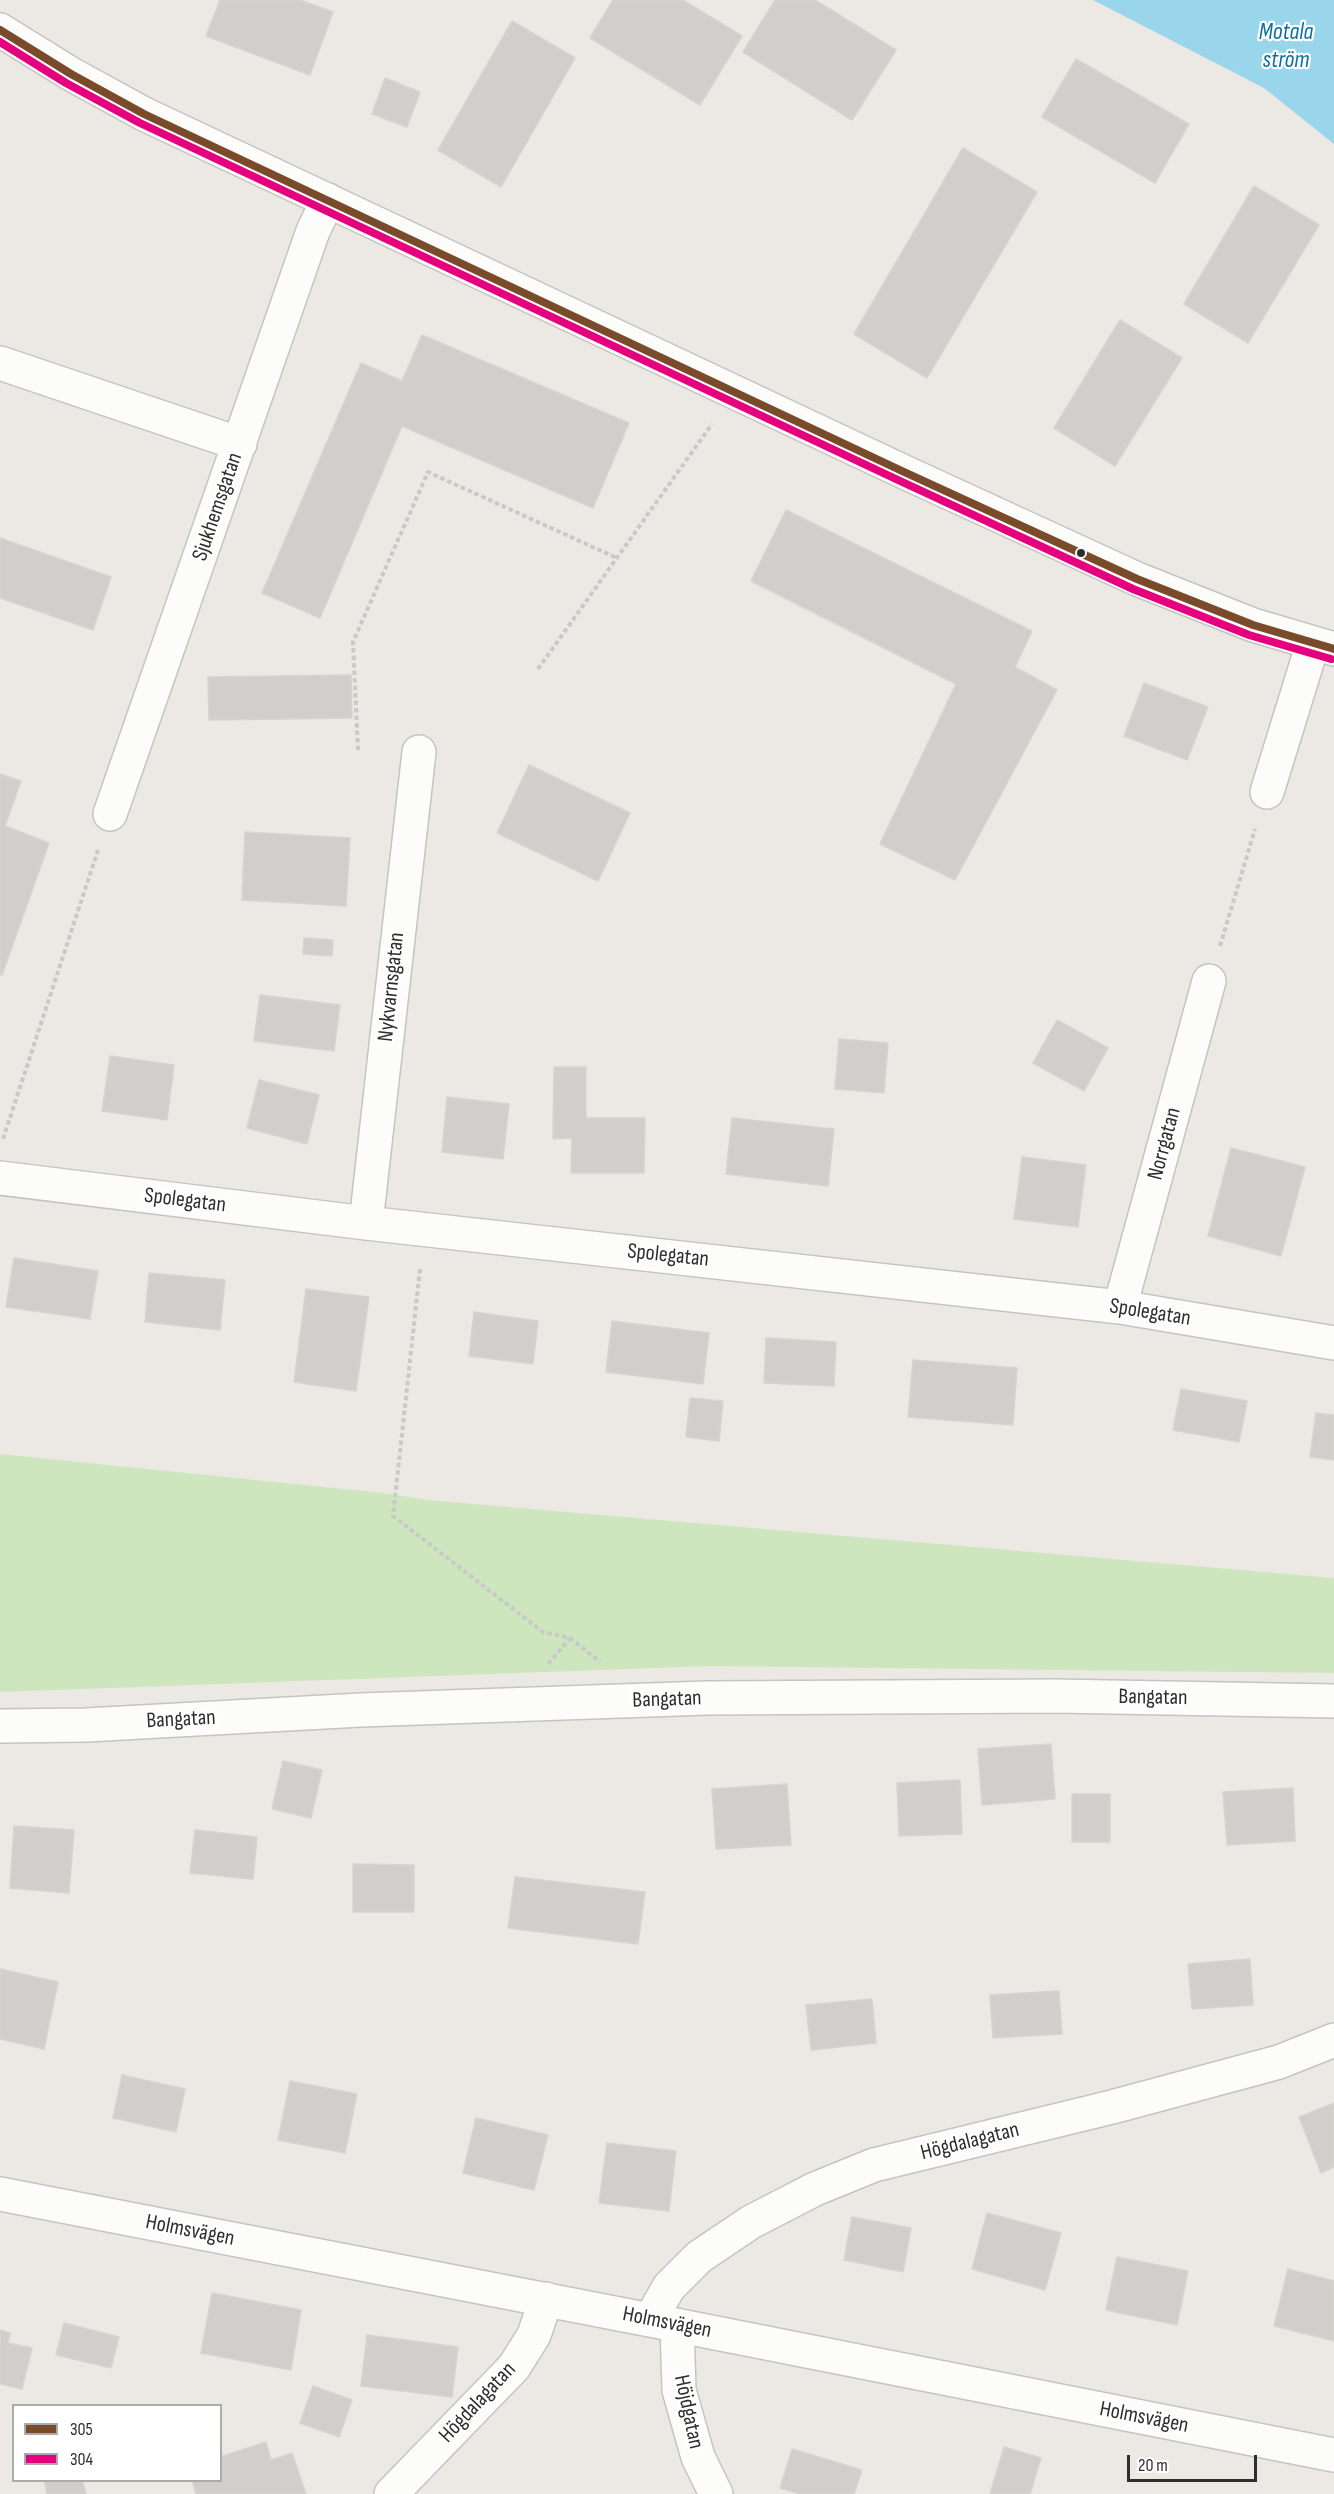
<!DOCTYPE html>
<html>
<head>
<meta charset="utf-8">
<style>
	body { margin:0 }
	#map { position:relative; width:1334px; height:2494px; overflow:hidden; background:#ece8e4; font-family:"Sofia Sans Condensed",sans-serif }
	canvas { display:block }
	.legend { position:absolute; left:12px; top:2404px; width:210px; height:78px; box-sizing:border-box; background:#fff; border:2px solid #ababab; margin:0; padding:8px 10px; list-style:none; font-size:18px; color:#2e2e2e }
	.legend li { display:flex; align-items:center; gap:12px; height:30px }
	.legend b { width:30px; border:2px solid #ababab }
	.scale { position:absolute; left:1127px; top:2455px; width:130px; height:27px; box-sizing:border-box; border:3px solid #2e2e2e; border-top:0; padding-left:8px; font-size:18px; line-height:21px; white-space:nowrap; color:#2e2e2e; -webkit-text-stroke:4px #fff; paint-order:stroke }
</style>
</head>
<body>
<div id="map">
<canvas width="1334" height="2494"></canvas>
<ul class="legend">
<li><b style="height:8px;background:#7a4b2a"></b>305</li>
<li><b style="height:8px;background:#e5007d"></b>304</li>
</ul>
<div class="scale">20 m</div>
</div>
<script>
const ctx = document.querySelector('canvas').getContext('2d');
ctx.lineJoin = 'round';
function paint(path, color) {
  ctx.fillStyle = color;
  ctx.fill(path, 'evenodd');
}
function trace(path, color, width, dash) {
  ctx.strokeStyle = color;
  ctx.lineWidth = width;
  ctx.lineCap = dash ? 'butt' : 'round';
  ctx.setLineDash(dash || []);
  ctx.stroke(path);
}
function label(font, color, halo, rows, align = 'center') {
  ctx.font = font + ' "Sofia Sans Condensed",sans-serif';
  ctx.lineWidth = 4.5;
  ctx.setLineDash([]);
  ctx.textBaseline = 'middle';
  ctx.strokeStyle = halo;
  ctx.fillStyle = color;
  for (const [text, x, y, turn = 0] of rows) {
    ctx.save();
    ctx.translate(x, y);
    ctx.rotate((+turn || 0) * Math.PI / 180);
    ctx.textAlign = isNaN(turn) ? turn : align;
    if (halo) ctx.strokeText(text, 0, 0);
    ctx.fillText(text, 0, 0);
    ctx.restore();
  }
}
paint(new Path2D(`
	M0,1454L383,1493L427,1500L1334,1578V1673L709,1666L0,1692Z`), '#cee6be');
paint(new Path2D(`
	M1093,0H1334V144L1264,88Z`), '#99d6ec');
const building = new Path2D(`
	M220,0H300L333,12L310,75L206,36Z
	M613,0H683L742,36L700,105L590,38Z
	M775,0H815L896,50L852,120L743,52Z
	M512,21L575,58L501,187L438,150Z
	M1076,59L1189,124L1155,183L1042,117Z
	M385,78L420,92L407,127L372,114Z
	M963,148L1037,192L927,378L854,334Z
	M1254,186L1319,225L1248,343L1184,304Z
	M1120,320L1182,358L1115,466L1054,428Z
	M422,335L629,423L593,508L402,426L320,618L262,593L361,363L402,381Z
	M786,510L1032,631L1015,667L1057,690L955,880L880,844L956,684L751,581Z
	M0,538L111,577L93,630L0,598Z
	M351,675L352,718L209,720L208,677Z
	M1144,683L1208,707L1187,760L1124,736Z
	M529,765L630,813L598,881L497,833Z
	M0,774L21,781L5,826L49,843L2,975L0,974Z
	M245,832L350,838L346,906L242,900Z
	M304,938L333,940L332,956L303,954Z
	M260,995L340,1005L334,1051L254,1041Z
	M1057,1020L1108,1048L1084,1091L1033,1063Z
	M839,1039L888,1043L884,1093L835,1089Z
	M110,1056L174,1065L167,1120L102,1111Z
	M554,1067H586V1118H645L644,1173H571L572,1138L553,1139Z
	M259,1080L319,1095L307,1144L247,1128Z
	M447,1097L509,1104L503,1159L442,1152Z
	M732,1118L834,1129L828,1186L726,1174Z
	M1231,1148L1305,1167L1281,1256L1208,1236Z
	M1022,1157L1086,1165L1078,1227L1014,1219Z
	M14,1258L98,1271L90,1319L6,1307Z
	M149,1273L225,1280L220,1330L145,1322Z
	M306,1289L369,1297L356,1391L294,1382Z
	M474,1312L538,1321L533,1364L469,1356Z
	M612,1321L709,1333L703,1384L606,1372Z
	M766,1338L836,1342L834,1386L764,1383Z
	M913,1360L1017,1368L1013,1425L908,1417Z
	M1181,1389L1247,1401L1239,1442L1173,1430Z
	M690,1398L723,1401L719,1441L686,1437Z
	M1316,1413L1334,1415V1460L1310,1457Z
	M1051,1744L1055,1799L982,1805L978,1749Z
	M283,1761L322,1770L311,1818L272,1809Z
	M960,1780L962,1834L899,1836L897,1783Z
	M787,1784L791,1845L716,1849L712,1789Z
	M1293,1788L1295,1841L1227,1845L1223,1792Z
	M1072,1794H1110V1842H1072Z
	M14,1826L74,1830L69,1893L10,1888Z
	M195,1830L257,1837L253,1879L190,1873Z
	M353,1864L414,1865V1912H353Z
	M515,1877L645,1892L638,1944L508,1928Z
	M1250,1959L1253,2005L1192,2009L1188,1964Z
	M0,1969L58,1982L44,2049L0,2039Z
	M1059,1991L1062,2034L993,2038L990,1995Z
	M872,1999L876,2043L811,2050L806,2005Z
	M122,2075L185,2089L176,2132L113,2118Z
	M290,2081L357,2094L345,2153L278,2140Z
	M1334,2103V2167L1321,2173L1299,2117Z
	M476,2118L548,2135L534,2190L463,2173Z
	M607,2143L676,2151L669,2211L599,2203Z
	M987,2213L1061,2233L1045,2290L972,2269Z
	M852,2217L911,2228L903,2272L844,2260Z
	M1117,2257L1188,2271L1177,2325L1106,2310Z
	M1288,2269L1334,2281V2341L1274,2326Z
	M212,2293L301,2310L291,2370L201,2353Z
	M64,2323L119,2337L111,2368L56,2355Z
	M0,2330L10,2333L8,2343L32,2348L22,2389L0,2384Z
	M367,2335L458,2347L452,2397L361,2386Z
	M313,2386L352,2400L339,2437L300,2423Z
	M266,2442L271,2460L292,2453L306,2494H196L192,2480H220V2457Z
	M1004,2447L1041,2458L1030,2494H990Z
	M792,2449L862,2470L854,2494H800L780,2488Z
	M44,2480H82L86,2494H47Z`);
paint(building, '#d1cecb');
trace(building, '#d7d4d0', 1.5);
const minor = new Path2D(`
	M0,30L71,74L144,114L902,471L1137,579L1253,625L1334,649
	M0,363L240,444
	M1267,792L1313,643
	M110,814L313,231L328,200
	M0,1178L366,1223L1120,1307L1334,1343
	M366,1223L419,752
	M1120,1307L1209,981
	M0,1726L86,1725L361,1710L707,1698L1055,1696L1334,1701
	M0,2194L650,2320L1334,2455
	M650,2320L669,2287L699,2257L751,2222L815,2189L874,2165L1112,2107L1279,2062L1334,2040
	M677,2325L679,2390L698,2457L716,2494
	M391,2494L514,2367L534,2335L546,2299`);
trace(minor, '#c5c4c5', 36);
trace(new Path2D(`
	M538,669L712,424
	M358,750L353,642L428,472L617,558
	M1220,946L1255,829
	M3,1139L98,850
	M420,1269L393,1516L543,1632L570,1638L548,1664
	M570,1638L600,1662`), '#c9c9c8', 4, [4.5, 3]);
trace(minor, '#fcfcfb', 33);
trace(new Path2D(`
	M0,30L71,74L144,114L902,471L1137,579L1253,625L1334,649`), '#7a4b2a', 8);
trace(new Path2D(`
	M0,42L66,83L140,123L898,480L1133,589L1249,635L1331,659`), '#e5007d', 8);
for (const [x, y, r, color] of [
	[1081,553,5,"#2e2e2e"]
]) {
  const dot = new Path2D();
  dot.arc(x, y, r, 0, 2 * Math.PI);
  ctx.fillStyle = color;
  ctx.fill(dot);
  trace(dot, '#fff', 2);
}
label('22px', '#2e2e2e', '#fff', [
	["Sjukhemsgatan",218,507,-71],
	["Nykvarnsgatan",392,987,-84],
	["Norrgatan",1165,1144,-75],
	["Spolegatan",185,1201,7],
	["Spolegatan",668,1256,6],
	["Spolegatan",1150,1313,9],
	["Bangatan",1153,1698,1],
	["Bangatan",667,1700,-2],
	["Bangatan",181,1720,-3],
	["Högdalagatan",970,2142,-14],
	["Holmsvägen",190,2231,11],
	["Holmsvägen",667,2323,11],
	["Högdalagatan",478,2403,-47],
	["Höjdgatan",688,2412,78],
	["Holmsvägen",1144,2418,11]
]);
label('italic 24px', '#0d6fa3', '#fff', [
	["Motala",1286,33],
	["ström",1286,61]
]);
</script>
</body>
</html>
